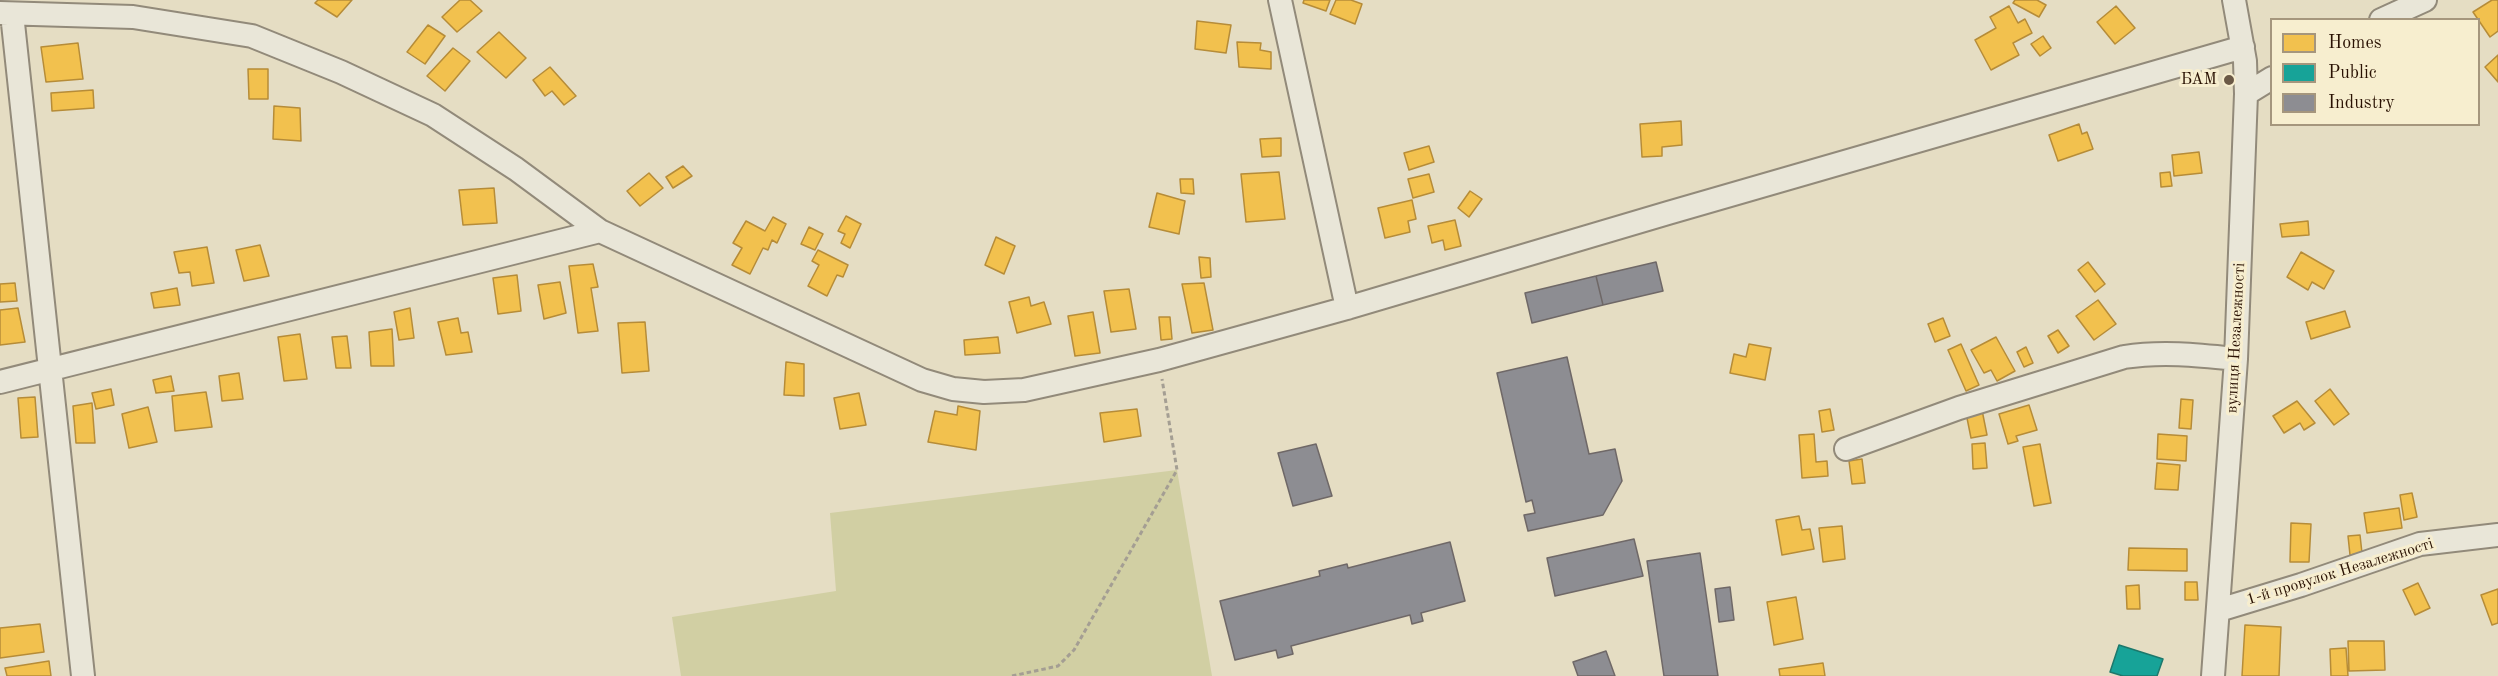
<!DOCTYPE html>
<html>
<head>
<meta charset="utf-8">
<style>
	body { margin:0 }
	#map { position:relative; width:2498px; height:676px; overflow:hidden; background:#e5ddc3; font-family:"Old Standard TT",serif }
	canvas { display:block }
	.legend { position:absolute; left:2270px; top:18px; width:210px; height:108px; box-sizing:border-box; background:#f7eecf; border:2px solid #a5967d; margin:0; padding:8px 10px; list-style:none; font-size:18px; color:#2a1203 }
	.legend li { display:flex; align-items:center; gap:12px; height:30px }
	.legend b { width:30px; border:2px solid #a5967d }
</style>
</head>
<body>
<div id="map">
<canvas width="2498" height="676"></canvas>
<ul class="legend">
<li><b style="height:16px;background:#f2c14e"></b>Homes</li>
<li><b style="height:16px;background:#17a398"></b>Public</li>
<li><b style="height:16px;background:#8d8d92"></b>Industry</li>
</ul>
</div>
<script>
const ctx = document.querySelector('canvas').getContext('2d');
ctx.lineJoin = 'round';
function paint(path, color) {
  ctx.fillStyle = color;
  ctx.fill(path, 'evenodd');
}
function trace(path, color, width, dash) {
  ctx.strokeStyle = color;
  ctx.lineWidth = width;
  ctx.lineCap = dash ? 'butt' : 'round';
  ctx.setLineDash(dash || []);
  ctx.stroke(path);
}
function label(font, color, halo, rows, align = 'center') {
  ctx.font = font + ' "Old Standard TT",serif';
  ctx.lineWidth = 6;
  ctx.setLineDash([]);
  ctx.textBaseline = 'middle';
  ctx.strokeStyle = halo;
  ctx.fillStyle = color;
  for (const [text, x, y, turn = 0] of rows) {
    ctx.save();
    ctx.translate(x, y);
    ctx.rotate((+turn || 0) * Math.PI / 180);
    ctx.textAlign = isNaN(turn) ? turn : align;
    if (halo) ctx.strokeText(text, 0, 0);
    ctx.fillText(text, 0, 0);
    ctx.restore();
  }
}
paint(new Path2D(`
	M1177,470L1212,676H681L672,617L836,591L830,513Z`), '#d1cfa3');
const homes = new Path2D(`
	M318,0H352L337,17L315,3Z
	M460,0H470L482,11L457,32L442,17Z
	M1304,0H1330L1326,11L1303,3Z
	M1336,0H1351L1362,4L1355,24L1330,14Z
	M2015,0H2037L2046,5L2039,17L2013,3Z
	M2492,0H2498V31L2490,37L2473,12Z
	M2009,6L2018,23L2025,19L2032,33L2013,43L2019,55L1991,70L1975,40L1996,28L1990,17Z
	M2116,6L2135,28L2115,44L2097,22Z
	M1197,21L1231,25L1226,53L1195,49Z
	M428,25L445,36L425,64L407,52Z
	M499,32L526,58L506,78L477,52Z
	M2043,36L2051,48L2040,56L2031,44Z
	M1237,42L1261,43L1260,50L1271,52V69L1239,67Z
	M78,43L83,79L46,82L41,47Z
	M453,48L470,61L445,91L427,76Z
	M2498,55V82L2485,67Z
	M550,67L576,96L564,105L552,91L545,96L533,80Z
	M248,69H268V99H249Z
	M93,90L94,108L52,111L51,93Z
	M274,106L300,108L301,141L273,139Z
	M1681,121L1682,145L1662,147V156L1642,157L1640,124Z
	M2079,124L2082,134L2087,132L2093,149L2058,161L2049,135Z
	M1281,138V156L1262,157L1260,139Z
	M1429,146L1434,162L1409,170L1404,153Z
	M2199,152L2202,173L2174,176L2172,155Z
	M683,166L692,176L673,188L666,177Z
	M1279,172L1285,219L1246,222L1241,174Z
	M2170,172L2172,186L2161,187L2160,173Z
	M649,173L663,188L640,206L627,191Z
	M1429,174L1434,192L1413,198L1408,179Z
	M1180,179H1193L1194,194L1181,193Z
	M494,188L497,223L463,225L459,190Z
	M1470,191L1482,199L1469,217L1458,208Z
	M1157,193L1185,201L1179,234L1149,227Z
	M1412,200L1416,219L1408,221L1410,232L1385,238L1378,208Z
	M846,216L861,224L850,248L841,243L845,234L838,231Z
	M773,217L786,224L777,243L772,240L768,250L763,248L750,274L732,265L742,248L733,243L746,221L765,231Z
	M1455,220L1461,246L1445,250L1443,240L1432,243L1428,226Z
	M2308,221L2309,235L2282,237L2280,224Z
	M809,227L823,234L815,250L801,244Z
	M996,237L1015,246L1004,274L985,265Z
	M260,245L269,276L244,281L236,250Z
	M207,247L214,283L192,286L190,272L179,273L174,252Z
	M818,250L848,265L843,277L837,275L827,296L808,286L819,265L812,261Z
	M2301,252L2334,271L2324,289L2312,282L2308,290L2287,277Z
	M1199,257L1210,258L1211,277L1201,278Z
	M2088,262L2105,284L2095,292L2078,270Z
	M593,264L598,287L591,288L598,331L578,333L569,266Z
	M517,275L521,311L498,314L493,278Z
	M560,282L566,313L544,319L538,285Z
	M15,283L17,301L0,302V284Z
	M1204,283L1213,330L1192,333L1182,284Z
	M177,288L180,305L154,308L151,293Z
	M1129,289L1136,329L1111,332L1104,291Z
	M1029,297L1031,306L1044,302L1051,324L1017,333L1009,302Z
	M2098,300L2116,324L2094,340L2076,316Z
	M18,308L25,342L0,345V310Z
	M410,308L414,338L399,340L394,312Z
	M2345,311L2350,327L2311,339L2306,322Z
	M1093,312L1100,353L1075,356L1068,316Z
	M1159,317H1170L1172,339L1161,340Z
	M458,318L461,333L468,332L472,352L446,355L438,322Z
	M1943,318L1950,336L1935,342L1928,324Z
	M645,322L649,371L622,373L618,323Z
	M392,329L394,366H371L369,332Z
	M2058,330L2069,346L2058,353L2048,336Z
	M300,334L307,379L284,381L278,337Z
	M347,336L351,368H336L332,337Z
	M998,337L1000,353L965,355L964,340Z
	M1996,337L2015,371L1997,381L1991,370L1984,373L1971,350Z
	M1749,344L1771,348L1765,380L1730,373L1734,354L1746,357Z
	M1961,344L1979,385L1966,391L1948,350Z
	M2026,347L2033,363L2024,367L2017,352Z
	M786,362L804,364V396L784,395Z
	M239,373L243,399L222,401L219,376Z
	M171,376L174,391L156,393L153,380Z
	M111,389L114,405L96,409L92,393Z
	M2330,389L2349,414L2334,425L2315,401Z
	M206,392L212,427L175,431L172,396Z
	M859,393L866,425L840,429L834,398Z
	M35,397L38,437L21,438L18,398Z
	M2181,399L2193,400L2191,429L2179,428Z
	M2297,401L2315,423L2304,430L2300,423L2284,433L2273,416Z
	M92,403L95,443H76L73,406Z
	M2029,405L2037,430L2016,436L2018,441L2008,444L1999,414Z
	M958,406L980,411L976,450L928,442L935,411L957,415Z
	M148,407L157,442L129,448L122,414Z
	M1137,409L1141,436L1104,442L1100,413Z
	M1830,409L1834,430L1822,432L1819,411Z
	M1982,410L1987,435L1971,438L1966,413Z
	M1814,434L1816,462L1827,461L1828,476L1802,478L1799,435Z
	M2158,434L2187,436L2186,461L2157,459Z
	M1985,443L1987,468L1973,469L1972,444Z
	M2040,444L2051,503L2034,506L2023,447Z
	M1862,459L1865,483L1852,484L1849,461Z
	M2157,463L2180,465L2178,490L2155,489Z
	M2412,493L2417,517L2404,520L2400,495Z
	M2399,508L2402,528L2367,533L2364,513Z
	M1799,516L1802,530L1810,529L1814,549L1782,555L1776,520Z
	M2291,523L2311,524L2309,562H2290Z
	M1842,526L1845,559L1823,562L1819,528Z
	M2360,535L2362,553L2350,555L2348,536Z
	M2129,548L2187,549V571L2128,570Z
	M2185,582H2197L2198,600H2185Z
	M2418,583L2430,608L2415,615L2403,590Z
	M2139,585L2140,609H2127L2126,586Z
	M2498,589V623L2492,625L2481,595Z
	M1796,597L1803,639L1774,645L1767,602Z
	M40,624L44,652L0,658V628Z
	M2245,625L2281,627L2279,676H2242Z
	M2348,641H2384L2385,670L2349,671Z
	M2346,648L2348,676H2331L2330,649Z
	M49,661L51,676H7L5,668Z
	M1823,663L1825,676H1780L1779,669Z`);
paint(homes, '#f2c14e');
trace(homes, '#b68c38', 1.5);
const public = new Path2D(`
	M2119,645L2163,659L2157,676H2123L2110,672Z`);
paint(public, '#17a398');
trace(public, '#1d786b', 1.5);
const industry = new Path2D(`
	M1656,262L1663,291L1603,305L1596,276Z
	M1596,276L1603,305L1532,323L1525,293Z
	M1567,357L1589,454L1615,449L1622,481L1603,515L1528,531L1524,515L1535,513L1532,500L1526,502L1497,373Z
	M1316,444L1332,496L1293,506L1278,453Z
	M1634,539L1643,576L1555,596L1547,558Z
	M1450,542L1465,601L1421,613L1423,621L1412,624L1410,615L1291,646L1293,654L1278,658L1276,650L1235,660L1220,601L1320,576L1319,571L1347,564L1348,568Z
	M1700,553L1718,676H1664L1647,561Z
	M1730,587L1734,620L1719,622L1715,589Z
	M1606,651L1615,676H1578L1573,662Z`);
paint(industry, '#8d8d92');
trace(industry, '#6f6867', 1.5);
const minor = new Path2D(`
	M1280,0L1347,308
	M0,13L133,17L252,36L341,72L433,115L516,169L600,231L922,380L953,389L984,392L1024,390L1159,360L1347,308L1668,213L2243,47
	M12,14L83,676
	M2381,20L2425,0
	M2246,94L2272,78
	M0,382L600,231
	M1846,449L1959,408L2124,357C2162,351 2198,355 2236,359
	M2219,610L2301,585L2420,544L2498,535
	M2213,676L2236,359L2246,94L2245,61L2234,0`);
trace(minor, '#928a7a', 26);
trace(new Path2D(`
	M1012,676L1058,666L1074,650L1177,470L1162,379`), '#a49e93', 3, [4.5, 3]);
trace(minor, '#e9e6d8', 22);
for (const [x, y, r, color] of [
	[2229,80,6,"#6b5946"]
]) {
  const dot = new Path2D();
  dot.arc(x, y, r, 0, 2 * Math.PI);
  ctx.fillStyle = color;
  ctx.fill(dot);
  trace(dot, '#f7eecf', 2);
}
label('16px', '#2a1203', '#f7eecf', [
	["БАМ",2217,80]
], 'right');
label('16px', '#2a1203', '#f7eecf', [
	["вулиця Незалежності",2236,338,-87],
	["1-й провулок Незалежності",2340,572,-17]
]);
</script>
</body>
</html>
